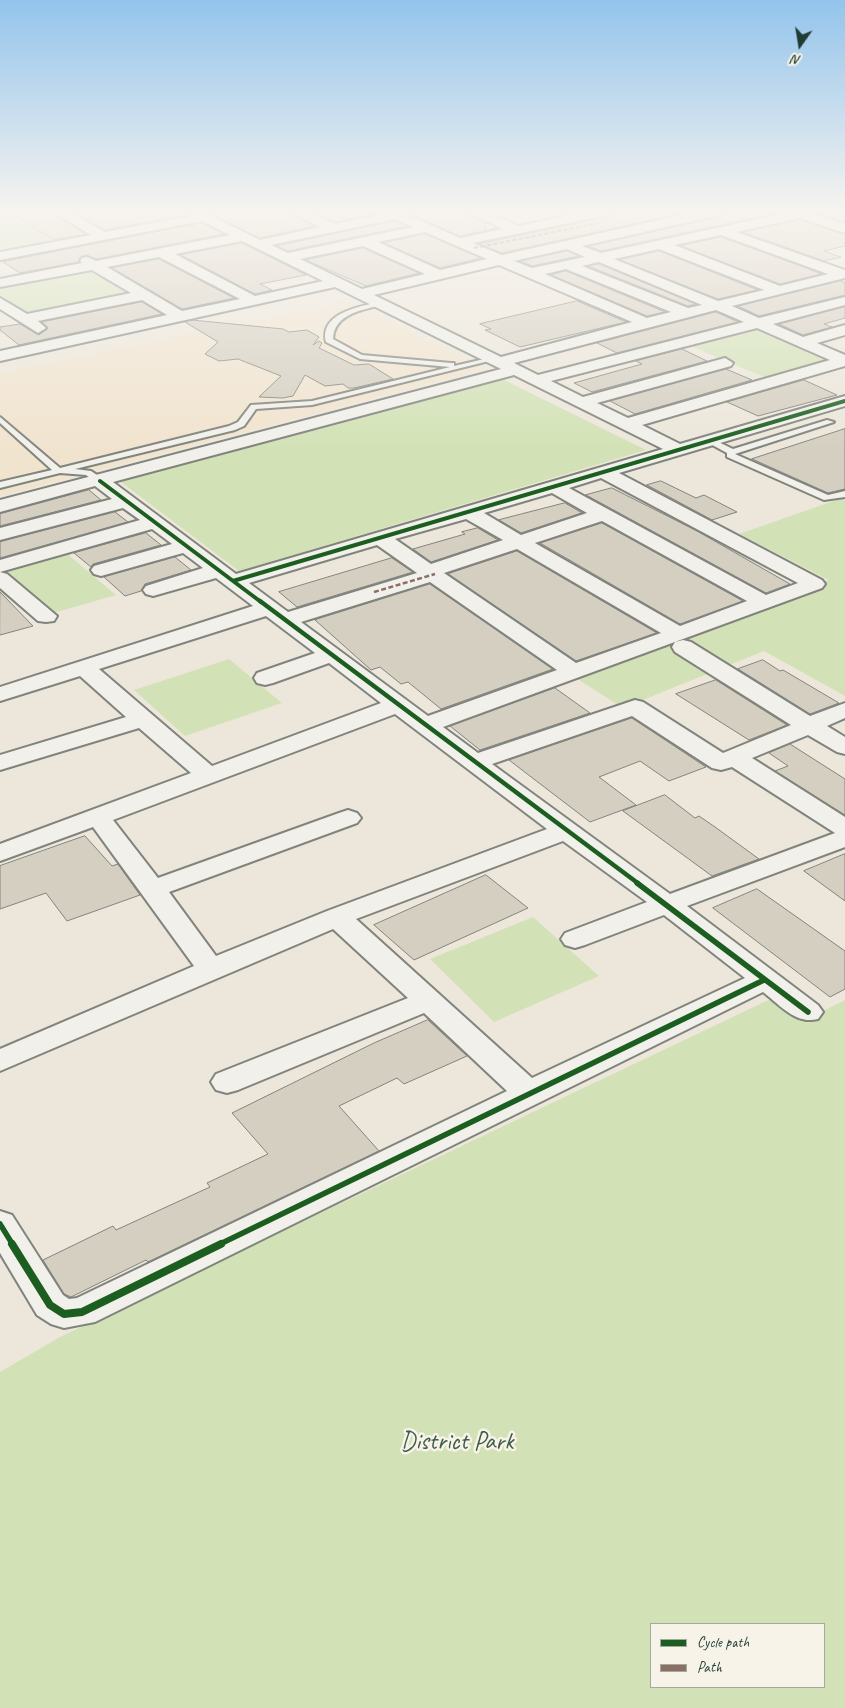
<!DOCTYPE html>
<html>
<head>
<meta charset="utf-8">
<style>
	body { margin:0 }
	#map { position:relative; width:845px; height:1708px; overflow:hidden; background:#ede7db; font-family:Caveat,sans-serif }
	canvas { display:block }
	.legend { position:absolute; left:650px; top:1623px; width:175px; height:65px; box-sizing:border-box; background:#f7f3e8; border:1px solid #a1aaa0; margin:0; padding:6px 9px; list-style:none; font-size:15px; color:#1f3d34 }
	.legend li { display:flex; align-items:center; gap:10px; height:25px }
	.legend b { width:25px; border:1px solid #a1aaa0 }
	.north { position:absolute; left:775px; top:20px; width:50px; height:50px; -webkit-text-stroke:4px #f7f3e8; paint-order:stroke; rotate:193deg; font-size:14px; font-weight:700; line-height:20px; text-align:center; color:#1f3d34 }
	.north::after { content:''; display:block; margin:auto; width:18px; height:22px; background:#1f3d34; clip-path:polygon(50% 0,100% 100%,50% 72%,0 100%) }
</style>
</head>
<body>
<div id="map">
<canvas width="845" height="1708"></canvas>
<ul class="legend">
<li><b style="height:6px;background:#1b5e20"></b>Cycle path</li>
<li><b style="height:6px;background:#8d6e63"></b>Path</li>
</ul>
<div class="north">N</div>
</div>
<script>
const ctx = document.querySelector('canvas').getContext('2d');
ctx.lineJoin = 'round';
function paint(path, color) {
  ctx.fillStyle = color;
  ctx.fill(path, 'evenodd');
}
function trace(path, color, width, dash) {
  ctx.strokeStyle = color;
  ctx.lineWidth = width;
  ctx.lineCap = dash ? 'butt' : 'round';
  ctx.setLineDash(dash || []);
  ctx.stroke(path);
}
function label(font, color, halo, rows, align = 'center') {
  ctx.font = font + ' Caveat,sans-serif';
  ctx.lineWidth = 5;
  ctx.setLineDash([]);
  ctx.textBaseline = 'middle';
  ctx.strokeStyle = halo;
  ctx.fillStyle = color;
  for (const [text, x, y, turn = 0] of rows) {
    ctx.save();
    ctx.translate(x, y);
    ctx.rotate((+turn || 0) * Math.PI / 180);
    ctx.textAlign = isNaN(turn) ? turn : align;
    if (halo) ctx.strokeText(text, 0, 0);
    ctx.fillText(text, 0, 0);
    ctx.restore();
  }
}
paint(new Path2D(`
	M352,301L484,369L0,496V373Z`), '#f1e4cf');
paint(new Path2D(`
	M0,210L57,243L8,252L0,247Z
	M496,210H593L516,226L482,213Z
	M395,218L420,228L291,255L266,243Z
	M90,268L134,294L27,316L0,297V285Z
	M845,277V298L763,319L726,305Z
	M754,327L836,360L769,379L688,345Z
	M494,375L646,450L239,571L109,473Z
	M845,497V696L764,651L623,708L576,678L829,580L739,534Z
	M65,552L116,595L50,614L1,569Z
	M229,659L282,703L185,736L134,690Z
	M533,917L599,976L494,1022L430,959Z
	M779,995L809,1018L845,1000V1708H0V1372L60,1337ZM651,1624H824V1687H651Z`), '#d2e2b6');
const building = new Path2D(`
	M5,210H48L86,234L54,240Z
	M70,210H181L186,215L105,230Z
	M203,210H284L314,226L260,238Z
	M308,210H377L379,213L335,222Z
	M401,210H461L485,222L486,230L497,228L460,236Z
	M620,210H696L502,253L479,244L612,216Z
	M731,210H780L781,212L601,251L589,246L723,216Z
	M830,210H845V222L817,213Z
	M800,220L845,235V246L824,251L841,257L824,261L743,232Z
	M395,221L407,226L288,251L277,246Z
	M202,223L224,234L96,259L87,255L80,257L78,262L20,273L3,262Z
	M425,234L481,258L440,268L384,243Z
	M721,237L801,266L821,274L780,284L681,246Z
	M242,243L306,275L260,284L272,290L255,294L181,255Z
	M363,248L419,273L366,286L306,260Z
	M567,251L579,256L532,266L520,261Z
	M659,251L758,290L718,299L620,260Z
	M159,259L234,298L182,309L112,268Z
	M599,264L696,304L688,306L588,266Z
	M566,271L665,312L647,316L551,275Z
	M840,281L845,283V295L759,316L738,306Z
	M577,301L626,322L520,347L485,330L491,329L480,324Z
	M142,302L162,314L19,345L0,330V327L20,324L39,335L48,328L42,322Z
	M845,307V318L824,324L832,327L803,335L779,324Z
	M716,312L738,322L617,353L597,343Z
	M192,320L283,329L289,332L307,330L319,337L313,345L319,341L322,343L319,348L354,365L369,364L393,379L354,388H348L343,384L325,386L305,375L293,396L283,398L259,397L281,376L238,359L219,361L205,354L218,342L185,322Z
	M682,349L707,361L592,392L574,383L642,364L636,361Z
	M726,369L752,380L635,414L610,401Z
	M804,380L837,395L758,416L727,402Z
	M845,429V489L828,493L752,459Z
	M661,481L696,498L704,495L737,512L712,520L647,485Z
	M612,488L697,531L790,584L766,593L586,495Z
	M89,490L101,500L0,526V514Z
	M565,503L582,513L521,533L499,520Z
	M115,512L128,522L0,558V542Z
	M602,523L743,601L680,624L540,543Z
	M478,528L498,540L431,562L413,549L465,534L462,532Z
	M146,533L161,545L93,564L91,567L74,553Z
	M517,551L657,633L576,661L448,574Z
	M175,557L191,570L145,584L141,591L125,596L104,577Z
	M392,558L413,572L297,607L279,592Z
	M430,584L553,669L441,709L408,682L401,684L380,667L371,670L315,620Z
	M0,592L33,626L0,635Z
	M763,660L780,671L783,670L839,703L810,714L738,669Z
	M716,680L787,725L749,740L676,694Z
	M555,688L590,713L480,750L450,726Z
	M632,718L706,767L669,781L640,761L599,777L636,805L590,822L509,760Z
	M790,744L845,779V815L775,771L788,766L769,753Z
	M665,795L695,818L699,816L715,827L759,859L712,876L623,811Z
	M85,836L112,866L118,864L140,895L67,921L46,893L0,909V866Z
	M845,854V901L804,871Z
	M486,875L528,908L414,960L374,925Z
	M757,889L845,951V989L830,997L713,908Z
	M428,1020L467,1056L404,1084L397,1078L339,1106L379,1151L148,1262L146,1260L71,1297L64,1294L43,1260L113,1226L116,1230L210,1187L207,1183L268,1154L232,1113L374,1043Z`);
paint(building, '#d5cfc1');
trace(building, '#81847d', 1);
const lane = new Path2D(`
	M380,302L384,304L382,305C362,310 334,314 333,339L362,355L451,363H454V366L493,357L497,359L312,405L256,409L244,426L235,430L75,469L91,471L103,479V483H97L86,475L60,473L0,488V482L52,470L0,423V417L60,468L229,426L238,422L251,405L312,401L450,367L360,359L326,342C319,313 361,306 380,302Z
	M827,420L834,422L735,454L828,495L845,491V497L824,500L727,457V453L705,441L712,439L733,449Z`);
const street = new Path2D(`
	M50,210H66L105,232L191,216L183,210H199L260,240L320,227L286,210H303L335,224L383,214L379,210H396L460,238L503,229L463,210H480L519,226L593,210H618L612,214L473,243L502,255L705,210H729L723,214L582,246L601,253L800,210L806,214L805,217L736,232L845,270V278L732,306L759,318L845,297V305L773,324L803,337L845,325V335L817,343L845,355V366L642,425L680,444L845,396V406L619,473L822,580L825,584L822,588L443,727L478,753L635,700L643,702L723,753L791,725L675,652L672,647L675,642L683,640L691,642L810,716L845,703V718L827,726L845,737V754L837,752L808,735L752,758L845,817V847L687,906L818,1005L823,1012L818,1019C796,1025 780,1005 763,992L95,1322L64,1328L51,1324L37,1315L0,1253V1211L12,1215L63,1295L69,1299L77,1298L507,1091L424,1013L238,1090L227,1093L216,1090L211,1082L216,1074L408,998L333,929L0,1071V1049L194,966L93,827L0,861V844L191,773L139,728L0,770V755L126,717L80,676L0,701V687L253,606L216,578L153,596L146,594L143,590L146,586L203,568L183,553L101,576L94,574L91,570L94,566L172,544L152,529L0,572L7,574L57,616L54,621L46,622L38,621L0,588V560L140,520L123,508L0,540V528L112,499L95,486L0,512V500L501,369L335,287L0,361V351L167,315L142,300L38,321L46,328L38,333L0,309V298L27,314L131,293L92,270L0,287V279L82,263L80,261L82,258L87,257L96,261L230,235L202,221L0,260V252L91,235ZM395,219L413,227L288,253L271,245ZM425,232L487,259L440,270L378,242ZM721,235L828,274L780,286L674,245ZM242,241L323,281L255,296L175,254ZM363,246L425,274L362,289L300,259ZM567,249L585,257L532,268L514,261ZM659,249L764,290L718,301L614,259ZM159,257L240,299L182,311L107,267ZM599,262L702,305L688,308L582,266ZM499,265L632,322L501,357L374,295ZM566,269L671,312L647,318L545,274ZM716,310L744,322L538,375L514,363ZM757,328L830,360L628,418L597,403L731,366L733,363L725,358L583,397L551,381ZM514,375L663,449L236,574L113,482ZM601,478L798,583L766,595L569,488ZM552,493L587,513L521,535L484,513ZM466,519L503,540L431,564L395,539ZM602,521L747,601L680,626L535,543ZM377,545L417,573L288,612L249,583ZM517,549L661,633L576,663L444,573ZM430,582L557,670L428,716L301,622ZM266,616L315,653L257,673L254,678L257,683L265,685L273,683L329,663L381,703L212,766L99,669ZM395,714L547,829L327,911L216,956L169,892L357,823L361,818L357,813L348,810L339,813L158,878L113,820ZM632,716L712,768L721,770L732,767L835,833L670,894L492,764ZM563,841L647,902L565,933L561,939L565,945L575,948L585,945L664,915L745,978L532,1078L356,919Z`);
const secondary = new Path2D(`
	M782,210H802L845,224V233L784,213Z`);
trace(lane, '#81847d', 4);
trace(street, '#81847d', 4);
trace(secondary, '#81847d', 3);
paint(lane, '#f1f0ea');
paint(street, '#f1f0ea');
paint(secondary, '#f1f0ea');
trace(new Path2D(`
	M474,248L599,223`), '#8d6e63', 2, [4.5, 2]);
trace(new Path2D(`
	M374,592L435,574`), '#8d6e63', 2.5, [5, 2.5]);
trace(new Path2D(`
	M100,481L261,602
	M233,581L845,401`), '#1b5e20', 4);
trace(new Path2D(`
	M260,601L639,884`), '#1b5e20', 4.5);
trace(new Path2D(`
	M637,883L808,1012
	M0,1224L13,1245
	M218,1245L764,980`), '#1b5e20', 5.5);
trace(new Path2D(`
	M12,1244L50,1305L64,1314L82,1312L221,1244`), '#1b5e20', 8);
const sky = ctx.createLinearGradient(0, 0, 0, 449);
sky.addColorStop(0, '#93c4ec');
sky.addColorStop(0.47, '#f7f4ef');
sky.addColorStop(1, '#f7f4ef00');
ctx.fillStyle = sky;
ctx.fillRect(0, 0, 845, 449);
label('25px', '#3e5d48', '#f7f3e8', [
	["District Park",457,1442]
]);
</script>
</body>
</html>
